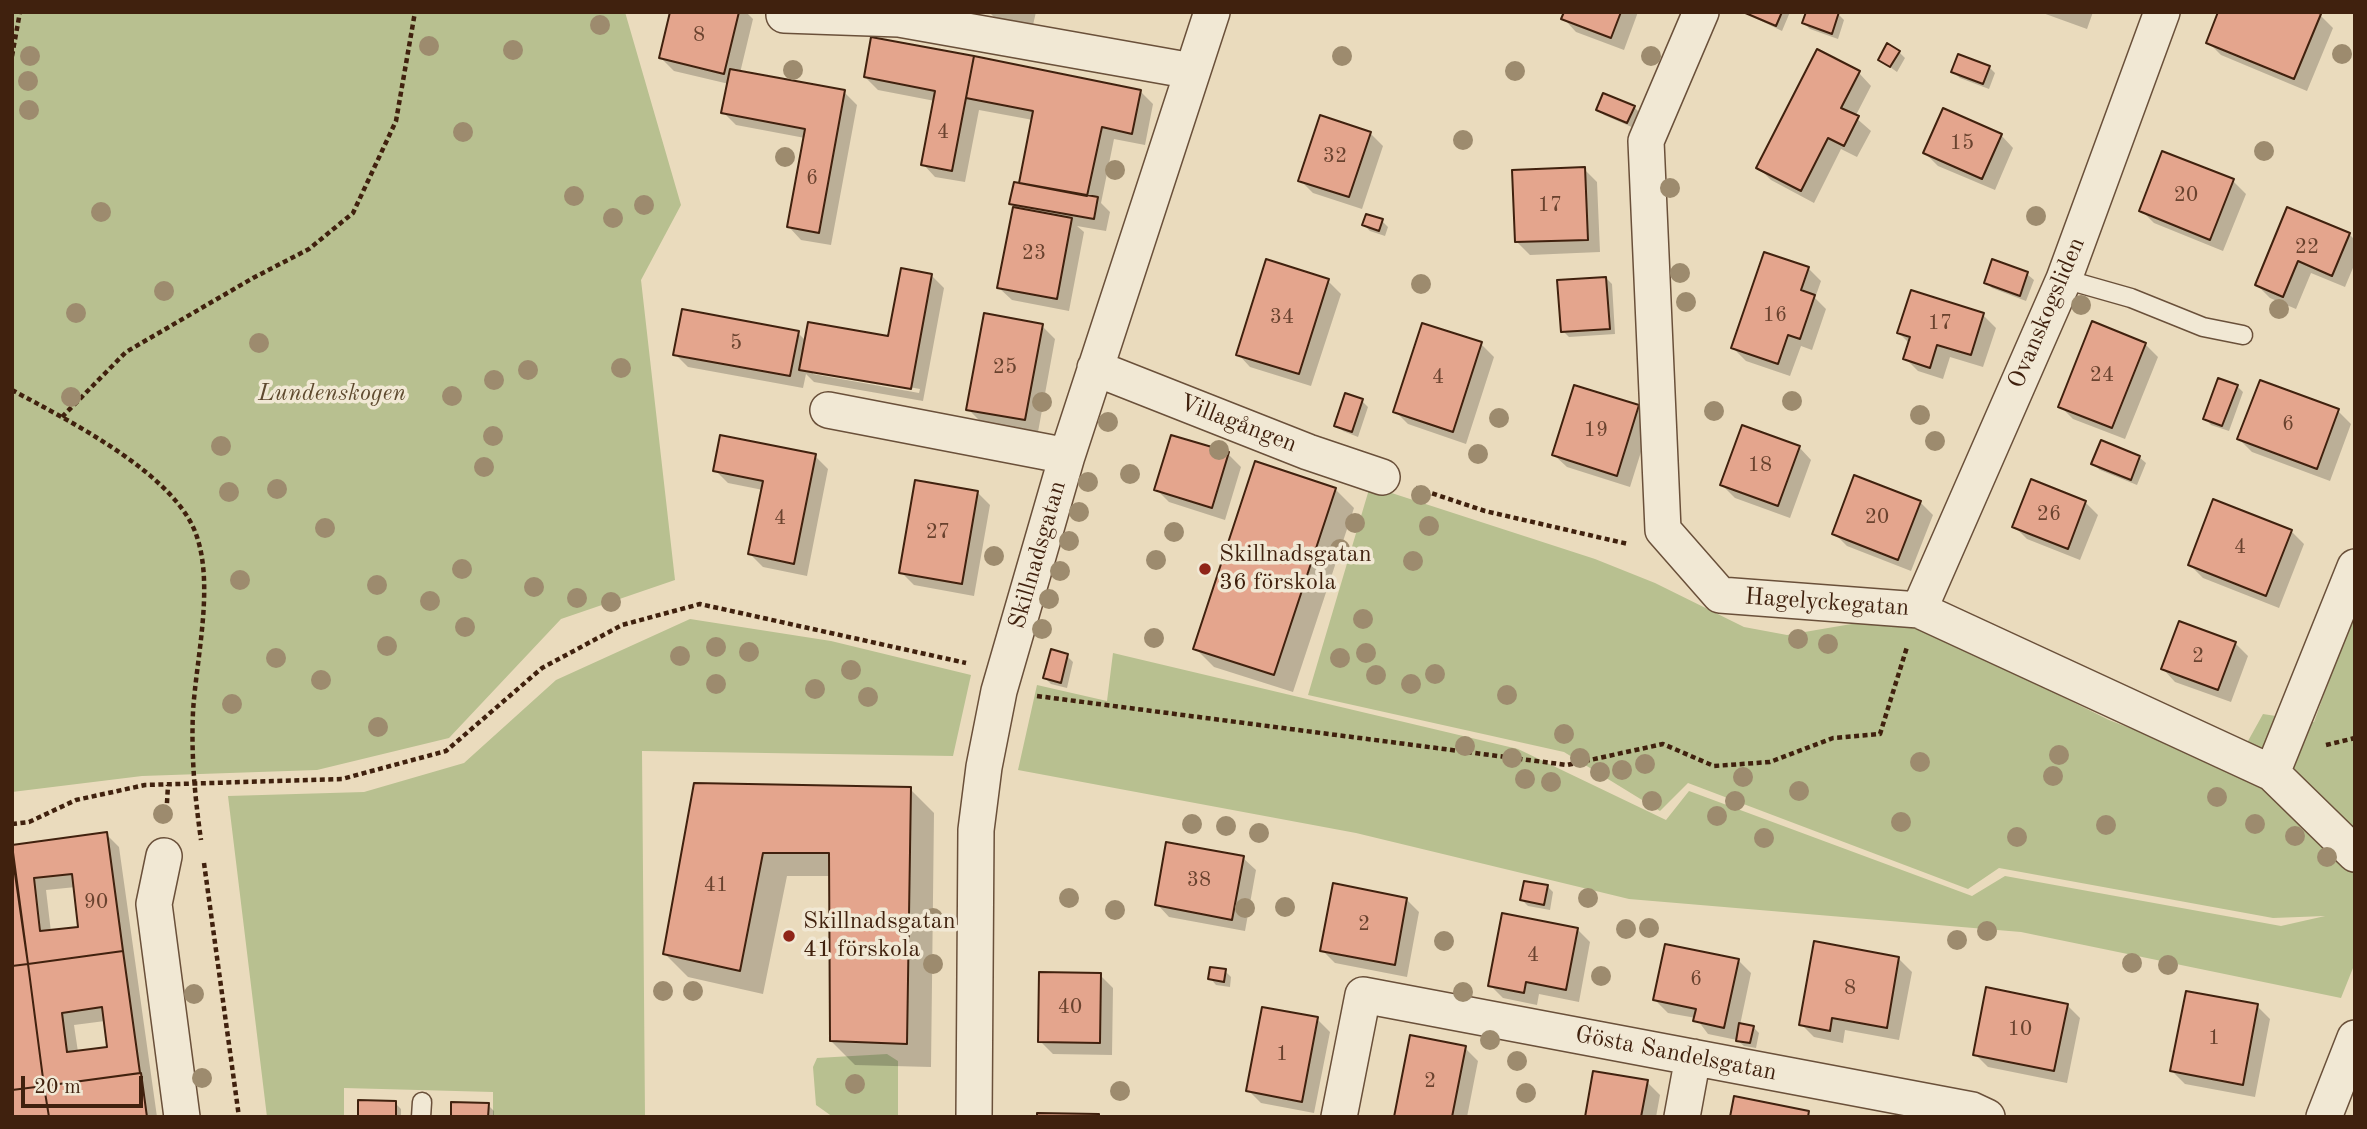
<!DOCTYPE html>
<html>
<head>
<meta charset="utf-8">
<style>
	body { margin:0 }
	#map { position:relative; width:2367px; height:1129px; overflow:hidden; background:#eadbbd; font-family:"Old Standard TT",serif }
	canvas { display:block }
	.frame { position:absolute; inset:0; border:14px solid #40210e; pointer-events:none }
	.scale { position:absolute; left:21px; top:1076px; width:122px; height:32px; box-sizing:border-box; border:4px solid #40210e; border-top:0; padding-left:9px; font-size:21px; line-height:24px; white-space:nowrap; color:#40210e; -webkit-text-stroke:5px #f1e8d4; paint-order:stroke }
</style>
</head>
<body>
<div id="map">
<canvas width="2367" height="1129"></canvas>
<div class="frame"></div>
<div class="scale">20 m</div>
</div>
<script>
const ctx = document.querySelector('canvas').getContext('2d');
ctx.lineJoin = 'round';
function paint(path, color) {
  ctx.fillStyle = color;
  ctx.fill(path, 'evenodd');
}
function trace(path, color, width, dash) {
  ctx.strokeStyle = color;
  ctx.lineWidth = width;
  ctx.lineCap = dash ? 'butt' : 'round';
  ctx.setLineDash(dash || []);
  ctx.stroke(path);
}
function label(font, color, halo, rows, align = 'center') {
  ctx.font = font + ' "Old Standard TT",serif';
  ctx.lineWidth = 7;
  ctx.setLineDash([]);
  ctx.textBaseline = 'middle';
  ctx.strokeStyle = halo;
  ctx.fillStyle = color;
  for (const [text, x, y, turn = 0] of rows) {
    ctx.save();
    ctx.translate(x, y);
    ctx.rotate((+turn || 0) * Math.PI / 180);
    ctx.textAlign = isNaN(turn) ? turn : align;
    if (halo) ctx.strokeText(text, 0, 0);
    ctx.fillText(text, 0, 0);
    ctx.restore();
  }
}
paint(new Path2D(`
	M12,12H625L681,205L641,280L675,580L561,619L449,738L317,770L142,776L12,792Z
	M1370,486L1595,559L1655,583L1744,627L1787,635L1910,614L1995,663L2109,720L2184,749L2238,759L2263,714L2314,722L2355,608V963L2341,998L2021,932L1629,899L1356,833L1018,770L1037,685L1107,701L1113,653L1518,749L1666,820L1689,791L1972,896L2005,876L2281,926L2325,916L2273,918L1999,868L1968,889L1688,783L1660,811L1564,752L1308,695Z
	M690,619L831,641L971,675L953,756L642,751L645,1117H493V1092L344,1088V1117H267L228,796L364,792L464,763L556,680Z
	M887,1054L898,1061V1117H833L816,1105L813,1067L817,1058Z`), '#b8c090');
paint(new Path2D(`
	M703,12H746L753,19L740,73L844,92L857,105L831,245L801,240L789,227L805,138L736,125L723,112L729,84L674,71L661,58Z
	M989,12H1036L1033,25L995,18Z
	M1566,12H1638L1624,50L1576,32L1564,19Z
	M1743,12H1790L1782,31Z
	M2040,12H2093L2087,29Z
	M1838,14L1844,20L1838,39L1810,29L1804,23Z
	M2320,15L2333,28L2307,91L2221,55L2208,42Z
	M873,39L1140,91L1153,104L1145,145L1114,139L1101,203L1110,212L1106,231L1077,226L1084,232L1069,311L1012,300L999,288L1014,207L1011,203L1020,185L1033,120L979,110L965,182L935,177L923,164L935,101L878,90L865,77Z
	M1899,52L1905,58L1897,72L1880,60Z
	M1989,67L1995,73L1989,89L1960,78L1953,72Z
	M1859,73L1871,86L1855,117L1871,131L1857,157L1841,149L1814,203L1771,180L1758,167Z
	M1634,107L1640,113L1634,128L1604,115L1598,109Z
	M1370,133L1383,146L1362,209L1313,193L1300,180Z
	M2001,135L2013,148L1995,190L1938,166L1925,153Z
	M1584,169L1597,182L1600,252L1530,255L1517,242Z
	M2233,181L2246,194L2223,251L2154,223L2141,210Z
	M2288,210L2349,234L2355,240V263L2345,287L2311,273L2296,309L2270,298L2257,285Z
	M1382,221L1388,227L1385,236L1370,231L1364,225Z
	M1993,262L2027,274L2034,280L2026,301L1992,288L1986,282Z
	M1808,268L1821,281L1815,298L1826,309L1812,350L1801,346L1790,376L1746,361L1733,348Z
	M931,275L944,288L923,401L814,382L806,374L803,388L688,367L675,354L798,333L806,341L889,338ZM813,370L920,389L919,393L813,374Z
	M1606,278L1612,284L1615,334L1569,337L1563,331Z
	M1328,281L1341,294L1311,386L1250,367L1238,354Z
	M1983,315L1996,328L1983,367L1950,357L1943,379L1918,371L1905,358L1910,344L1899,333Z
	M1423,325L1481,344L1494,357L1466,444L1408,424L1395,411Z
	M1042,326L1055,339L1038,432L981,422L968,409Z
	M2145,344L2158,357L2125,439L2073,419L2060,406Z
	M2237,386L2243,392L2229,431L2211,425L2205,418Z
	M1362,401L1368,407L1358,437L1343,431L1336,425Z
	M1638,407L1651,420L1630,487L1567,467L1554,455Z
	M2338,411L2351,424L2330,481L2252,452L2239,439Z
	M1799,447L1811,460L1790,518L1735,498L1722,485Z
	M1228,454L1241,467L1225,520L1169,502L1156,489Z
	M815,456L828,469L807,576L763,567L750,554L763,490L728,483L715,470Z
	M2139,457L2146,463L2137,485L2100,470L2093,464Z
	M1855,477L1920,502L1933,515L1911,571L1847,546L1834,533Z
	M1335,489L1354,508L1293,692L1214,667L1195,648Z
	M977,492L990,505L974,596L914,585L901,572Z
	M2085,502L2098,515L2080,560L2027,539L2014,526Z
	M2291,531L2304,544L2279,608L2203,578L2190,565Z
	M2235,643L2248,656L2231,702L2175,682L2163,669Z
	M1067,656L1073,662L1067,688L1051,684L1045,678Z
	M695,785L910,789L934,813L931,1067L855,1065L831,1041V876H787L763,994L688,977L664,953Z
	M106,834L119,847L157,1117H12V847ZM76,887L80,929L51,932L46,890ZM105,1021L109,1048L78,1052L74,1025Z
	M1243,858L1256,870L1245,931L1169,917L1157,904Z
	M1547,886L1553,892L1550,910L1528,906L1522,900Z
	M1406,899L1419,912L1407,977L1335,963L1322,950Z
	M1577,929L1590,942L1579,1002L1539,994L1537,1005L1503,998L1490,985Z
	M1899,959L1912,972L1899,1040L1845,1030L1843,1043L1814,1037L1801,1024Z
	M1738,960L1751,973L1740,1025L1753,1027L1759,1033L1756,1048L1744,1046L1737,1040L1708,1034L1696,1018L1668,1013L1655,1000Z
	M1225,971L1231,977L1230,987L1216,985L1210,978Z
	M1100,975L1113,988L1112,1055L1053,1054L1040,1041Z
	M2067,1005L2080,1018L2067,1083L1988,1067L1975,1054Z
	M2257,1006L2270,1019L2255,1097L2185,1084L2172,1071Z
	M1317,1019L1330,1032L1314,1113L1261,1103L1248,1090Z
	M1465,1048L1478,1061L1467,1117H1395Z
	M1647,1082L1660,1095L1656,1117H1586Z
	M395,1103L401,1109V1117H360Z
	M488,1105L494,1111V1117H452Z`), '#0003');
const building = new Path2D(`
	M670,12H739L724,74L659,58Z
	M1564,12H1621L1611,38L1561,19Z
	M1743,12H1782L1776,26Z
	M1806,12H1839L1832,34L1802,23Z
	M2218,12H2317L2321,14L2294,79L2206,43Z
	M871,37L974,56L952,171L921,165L935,91L864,77Z
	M1887,43L1900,51L1890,67L1878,60Z
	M1817,49L1860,71L1841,108L1859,116L1844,146L1828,138L1801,191L1756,168Z
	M1958,54L1990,66L1983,84L1951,72Z
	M974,56L1141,90L1132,134L1102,127L1087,196L1019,183L1033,111L966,98Z
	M730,69L845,90L819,233L787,227L805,129L721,113Z
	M1603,93L1635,106L1627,123L1596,110Z
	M1943,108L2002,134L1982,179L1923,153Z
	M1320,115L1371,132L1349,197L1298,181Z
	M2162,151L2234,179L2210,240L2139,211Z
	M1585,167L1588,240L1515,242L1512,170Z
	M1014,182L1098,197L1094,219L1009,204Z
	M1013,207L1072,218L1057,299L997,288Z
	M2287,207L2350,233L2332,276L2298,261L2283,297L2255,285Z
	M1366,214L1383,219L1379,231L1362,225Z
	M1764,252L1809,267L1801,290L1815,295L1800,339L1788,335L1778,364L1731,348Z
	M1266,259L1329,279L1299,374L1236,355Z
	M1992,259L2028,272L2020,296L1984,283Z
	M901,268L932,274L911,389L799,370L808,322L888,336Z
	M1606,277L1610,329L1561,332L1557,280Z
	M1911,290L1984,313L1971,355L1937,345L1930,368L1903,359L1910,337L1897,333Z
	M682,309L799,331L790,376L673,355Z
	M984,313L1043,324L1025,420L966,410Z
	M2092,321L2146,343L2112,428L2058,407Z
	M1422,323L1482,342L1453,432L1393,412Z
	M2218,378L2238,385L2222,426L2203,419Z
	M2260,380L2339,409L2317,469L2237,439Z
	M1574,385L1639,405L1617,476L1552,455Z
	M1345,393L1363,399L1352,432L1334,426Z
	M1742,425L1800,446L1778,506L1720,485Z
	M720,435L816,454L794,564L748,554L763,481L713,471Z
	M1171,435L1229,452L1212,508L1154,490Z
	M2101,440L2140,456L2131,480L2091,464Z
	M1255,461L1336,488L1274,675L1193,649Z
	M1854,475L1921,501L1898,560L1832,534Z
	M2031,479L2086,501L2068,549L2012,527Z
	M915,480L978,491L962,584L899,573Z
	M2213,499L2292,530L2266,596L2188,565Z
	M2179,621L2236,642L2218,690L2161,669Z
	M1051,649L1068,654L1061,683L1043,678Z
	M694,783L911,787L907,1044L830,1041L829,853H763L740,971L663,954Z
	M107,832L123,951L28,964L12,845ZM72,874L78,927L40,931L34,878Z
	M1166,842L1244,856L1232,920L1155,905Z
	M12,853L28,964L12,966Z
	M1524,881L1548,885L1544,905L1520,900Z
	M1333,883L1407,898L1395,965L1320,951Z
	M1502,913L1578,928L1566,990L1526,982L1524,993L1488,986Z
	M1814,941L1899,957L1887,1028L1832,1018L1830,1031L1799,1025Z
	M1665,944L1739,959L1724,1028L1693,1021L1696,1009L1653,1000Z
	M123,951L140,1073L44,1086L28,964ZM102,1007L107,1047L67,1052L62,1013Z
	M28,964L44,1086L12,1090V966Z
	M1210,967L1226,969L1224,982L1208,979Z
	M1039,972L1101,973L1100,1043L1038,1042Z
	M1986,987L2068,1004L2054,1071L1973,1055Z
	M2186,991L2258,1004L2243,1085L2170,1071Z
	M1262,1007L1318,1017L1302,1102L1246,1091Z
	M1739,1023L1754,1026L1750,1043L1736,1041Z
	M1410,1035L1466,1046L1452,1117H1394Z
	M1593,1071L1648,1080L1641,1117H1585Z
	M141,1073L147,1117H49L44,1086Z
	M44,1086L49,1117H12V1090Z
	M1734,1096L1809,1111L1808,1117H1730Z
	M358,1100L396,1101V1117H358Z
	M451,1102L489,1103L488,1117H451Z
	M1037,1113L1099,1114V1117H1037Z`);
paint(building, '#e4a58d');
trace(building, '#40210e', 2);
const lane = new Path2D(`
	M2064,279L2131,298L2203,327L2243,335
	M421,1117L422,1102`);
const street = new Path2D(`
	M1701,12L1646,141L1663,530L1720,595L1919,610L2272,773L2355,854
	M784,15L899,19L1192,71
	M1095,368L1308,452L1382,477
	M828,410L1067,456
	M1919,610L2064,279L2162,12
	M2272,773L2355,567
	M164,856L154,904L182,1117
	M974,1117L976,830L984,767L999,691L1067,456L1212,12
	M1339,1117L1363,995L1972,1110L1987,1117
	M1682,1117L1693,1057
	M2324,1117L2355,1038`);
trace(lane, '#6a503a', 21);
trace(street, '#6a503a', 38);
trace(new Path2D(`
	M12,56L20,12
	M12,390C67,420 177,474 197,537C214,588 196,660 193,712C191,756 195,798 201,840
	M62,417L126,352L253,278L309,249L353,213L396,121L415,12
	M1416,488L1485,511L1628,544
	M1037,696L1567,765L1663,744L1714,766L1770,762L1833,738L1880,734L1907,647
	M2326,745L2355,738
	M166,820L168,785
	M12,824L29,822L76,800L145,785L342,779L446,751L542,668L622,625L700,604L966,663
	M204,863L239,1117`), '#40210e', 4.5, [5, 3.5]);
trace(lane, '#f1e8d4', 18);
trace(street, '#f1e8d4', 35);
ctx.fillStyle = '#9d8b6e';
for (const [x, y] of [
	[600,25],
	[429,46],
	[513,50],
	[2342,54],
	[30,56],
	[1342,56],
	[1651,56],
	[793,70],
	[1515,71],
	[28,81],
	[29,110],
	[463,132],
	[1463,140],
	[2264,151],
	[785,157],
	[1115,170],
	[1670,188],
	[574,196],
	[644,205],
	[101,212],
	[2036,216],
	[613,218],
	[1680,273],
	[1421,284],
	[164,291],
	[1686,302],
	[2081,305],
	[2279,309],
	[76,313],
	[259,343],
	[621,368],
	[528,370],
	[494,380],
	[452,396],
	[71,397],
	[1792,401],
	[1042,402],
	[1714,411],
	[1920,415],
	[1499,418],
	[1108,422],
	[493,436],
	[1935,441],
	[221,446],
	[1219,450],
	[1478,454],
	[484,467],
	[1130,474],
	[1088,482],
	[277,489],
	[229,492],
	[1421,495],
	[1079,512],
	[1355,523],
	[1429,526],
	[325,528],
	[1174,532],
	[1069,541],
	[1340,549],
	[994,556],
	[1156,560],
	[1413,561],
	[462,569],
	[1060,571],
	[240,580],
	[377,585],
	[534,587],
	[577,598],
	[1049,599],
	[430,601],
	[611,602],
	[1363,619],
	[465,627],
	[1042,629],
	[1154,638],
	[1798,639],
	[1828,644],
	[387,646],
	[716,647],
	[749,652],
	[1366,653],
	[680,656],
	[276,658],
	[1340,658],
	[851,670],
	[1435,674],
	[1376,675],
	[321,680],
	[716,684],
	[1411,684],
	[815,689],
	[1507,695],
	[868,697],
	[232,704],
	[378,727],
	[1564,734],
	[1465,746],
	[2059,755],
	[1512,758],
	[1580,758],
	[1920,762],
	[1645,764],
	[1622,770],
	[1600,772],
	[2053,776],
	[1743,777],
	[1525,779],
	[1551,782],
	[1799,791],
	[2217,797],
	[1652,801],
	[1735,801],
	[163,814],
	[1717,816],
	[1901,822],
	[1192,824],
	[2255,824],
	[2106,825],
	[1226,826],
	[1259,833],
	[2295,836],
	[2017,837],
	[1764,838],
	[2327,857],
	[1069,898],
	[1588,898],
	[1285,907],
	[1245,908],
	[1115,910],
	[933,918],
	[1649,928],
	[1626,929],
	[1987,931],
	[1957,940],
	[1444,941],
	[2132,963],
	[933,964],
	[2168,965],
	[1601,976],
	[663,991],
	[693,991],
	[1463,992],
	[194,994],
	[1490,1040],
	[1517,1061],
	[202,1078],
	[855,1084],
	[1120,1091],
	[1526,1093]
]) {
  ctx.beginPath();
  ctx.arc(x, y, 10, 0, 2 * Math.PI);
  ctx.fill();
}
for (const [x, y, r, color] of [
	[1205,569,7,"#8f2418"],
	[789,936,7,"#8f2418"]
]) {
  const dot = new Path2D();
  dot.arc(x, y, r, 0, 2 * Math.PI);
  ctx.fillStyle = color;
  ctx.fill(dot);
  trace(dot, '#f1e8d4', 2.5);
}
label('21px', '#69422e', null, [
	["8",699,35],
	["4",943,132],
	["15",1962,143],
	["32",1335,156],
	["6",812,178],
	["20",2186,195],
	["17",1550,205],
	["22",2307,247],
	["23",1034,253],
	["16",1775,315],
	["34",1282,317],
	["17",1940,323],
	["5",736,343],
	["25",1005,367],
	["24",2102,375],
	["4",1438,377],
	["6",2288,424],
	["19",1596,430],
	["18",1760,465],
	["26",2049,514],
	["20",1877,517],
	["4",780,518],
	["27",938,532],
	["4",2240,547],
	["2",2198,656],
	["38",1199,880],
	["41",716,885],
	["90",96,902],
	["2",1364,924],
	["4",1533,955],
	["6",1696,979],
	["8",1850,988],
	["40",1070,1007],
	["10",2020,1029],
	["1",2214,1038],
	["1",1282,1054],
	["2",1430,1081]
]);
label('24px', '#40210e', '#f1e8d4', [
	["Ovanskogsliden",2047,313,-67],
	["Villagången",1238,424,21],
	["Skillnadsgatan",1038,555,-74],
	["Hagelyckegatan",1827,603,4],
	["Gösta Sandelsgatan",1676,1054,11]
]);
label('italic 24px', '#5e492e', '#f1e8d4', [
	["Lundenskogen",332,394]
]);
label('24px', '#40210e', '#f1e8d4', [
	["Skillnadsgatan",1219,555],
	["36 förskola",1219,583],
	["Skillnadsgatan",803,922],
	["41 förskola",803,950]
], 'left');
</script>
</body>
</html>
